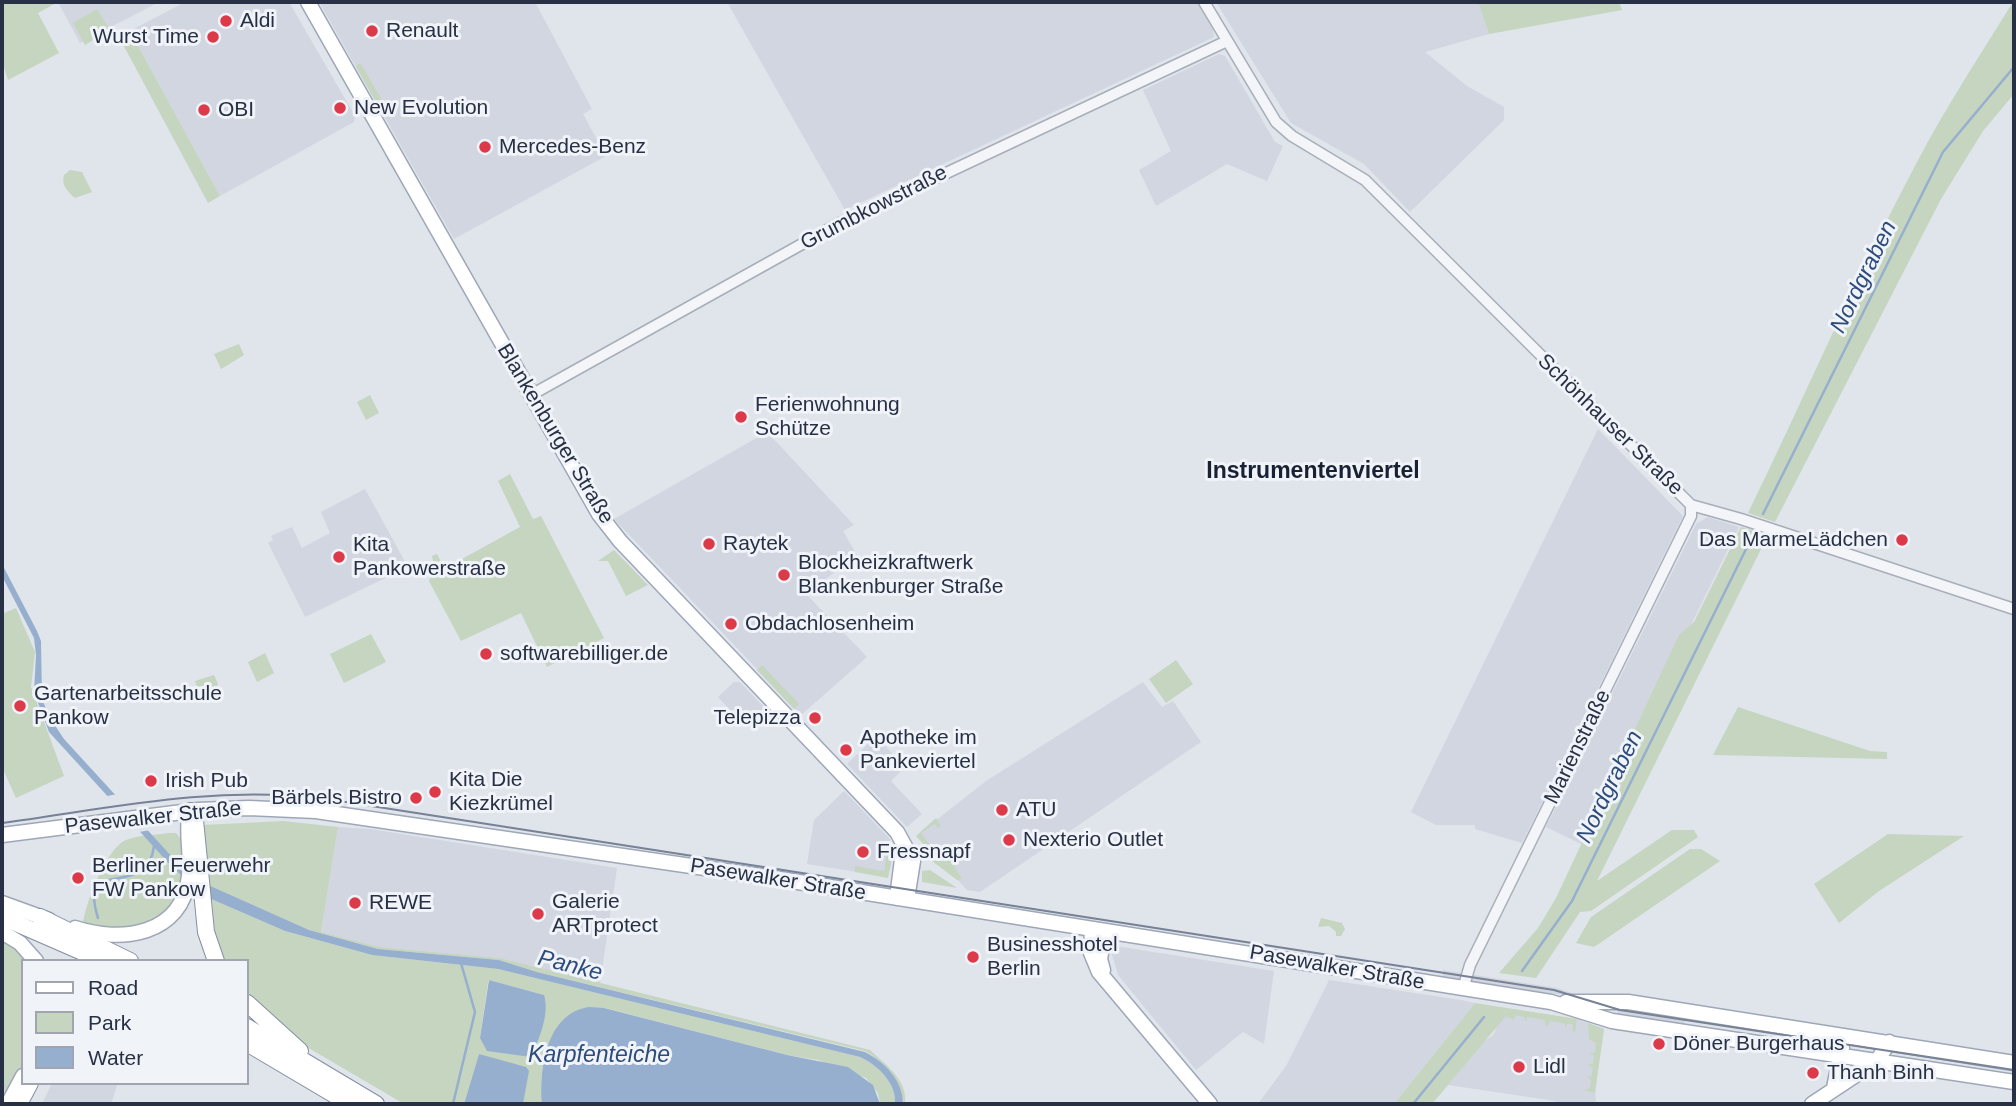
<!DOCTYPE html>
<html>
<head>
<meta charset="utf-8">
<style>
	body { margin:0 }
	#map { position:relative; width:2016px; height:1106px; overflow:hidden; background:#e0e4eb; font-family:Helvetica,sans-serif }
	canvas { display:block }
	.frame { position:absolute; inset:0; border:4px solid #273044; pointer-events:none }
	.legend { position:absolute; left:21px; top:959px; width:228px; height:126px; box-sizing:border-box; background:#f0f3f8; border:2px solid #a0a5b0; margin:0; padding:9px 12px; list-style:none; font-size:21px; color:#273044 }
	.legend li { display:flex; align-items:center; gap:14px; height:35px }
	.legend b { width:35px; border:2px solid #a0a5b0 }
</style>
</head>
<body>
<div id="map">
<canvas width="2016" height="1106"></canvas>
<div class="frame"></div>
<ul class="legend">
<li><b style="height:9px;background:#fff"></b>Road</li>
<li><b style="height:19px;background:#c5d5c0"></b>Park</li>
<li><b style="height:19px;background:#97afce"></b>Water</li>
</ul>
</div>
<script>
const ctx = document.querySelector('canvas').getContext('2d');
ctx.lineJoin = 'round';
function paint(path, color) {
  ctx.fillStyle = color;
  ctx.fill(path, 'evenodd');
}
function trace(path, color, width, dash) {
  ctx.strokeStyle = color;
  ctx.lineWidth = width;
  ctx.lineCap = dash ? 'butt' : 'round';
  ctx.setLineDash(dash || []);
  ctx.stroke(path);
}
function label(font, color, halo, rows, align = 'center') {
  ctx.font = font + ' Helvetica,sans-serif';
  ctx.lineWidth = 6;
  ctx.setLineDash([]);
  ctx.textBaseline = 'middle';
  ctx.strokeStyle = halo;
  ctx.fillStyle = color;
  for (const [text, x, y, turn = 0] of rows) {
    ctx.save();
    ctx.translate(x, y);
    ctx.rotate((+turn || 0) * Math.PI / 180);
    ctx.textAlign = isNaN(turn) ? turn : align;
    if (halo) ctx.strokeText(text, 0, 0);
    ctx.fillText(text, 0, 0);
    ctx.restore();
  }
}
paint(new Path2D(`
	M58,2H159L80,43Z
	M185,2H289L355,116L354,122L220,196L130,31Z
	M319,2H535L592,109L583,114L606,156L454,239Z
	M727,2H1197L1213,29L1214,37L845,210Z
	M1216,2H1478L1489,34L1425,52L1467,86L1504,107V120L1410,212L1364,164L1291,123Z
	M1219,54L1225,56L1275,142L1283,146L1267,181L1227,164L1156,206L1139,170L1171,151L1143,90Z
	M1598,429L1683,516L1522,843L1475,829V825H1436L1411,812Z
	M767,432L854,525L843,531L857,555L806,594L867,657L801,715L614,519Z
	M365,489L408,567L305,617L268,543L273,540L271,536L292,527L302,548L330,533L321,512Z
	M1708,517L1739,527L1583,845L1546,827L1696,524Z
	M734,682H740L765,708L745,726L718,697Z
	M1143,682L1162,707L1173,701L1201,742L980,892L967,890L916,836L986,781Z
	M876,736L905,767L891,781L922,814L907,827L847,764Z
	M844,791L890,839L888,877L807,864L814,820Z
	M338,827L370,829L617,868L600,983L500,958L380,947L321,932Z
	M1116,946L1274,971L1264,1044L1243,1032L1196,1070L1118,975L1111,951Z
	M1443,970L1557,988L1587,998L1442,979Z
	M1329,980L1461,1000L1475,1003L1394,1104H1258L1286,1066Z
	M1506,1008L1577,1019L1604,1029L1595,1086L1596,1104H1557L1555,1101L1448,1085L1483,1042L1493,1035Z
	M1618,1008L1686,1017L1684,1026L1617,1015Z
	M52,1083H118L111,1104H42Z`), '#d2d6e0');
paint(new Path2D(`
	M2,2H58L38,13L59,53L8,80L2,61Z
	M1478,2H1619L1622,10L1489,34Z
	M2013,2L2014,94L1983,131L1941,199L1775,522L1748,513C1805,396 1856,277 1917,162C1946,107 1980,55 2013,2Z
	M97,9L110,30L85,45L73,23Z
	M130,31L220,196L208,203L119,37Z
	M358,64H361L384,104L393,99L395,103L381,111L356,67Z
	M70,170L82,172L92,192L75,198C67,191 61,185 64,175Z
	M239,344L244,355L221,369L214,354Z
	M370,395L379,413L366,420L357,402Z
	M510,474L533,519L541,516L604,638L547,667L521,613L461,641L429,581L434,565L432,556L437,554L442,564L451,565L520,527L498,481Z
	M1741,527L1768,535L1597,881L1672,830H1694L1698,837L1591,911L1580,912L1536,978L1499,973L1538,928L1556,898L1679,635L1694,622Z
	M614,550L648,585L626,596L608,561H598Z
	M16,608L35,652L31,687L64,776L16,798L2,767V614Z
	M371,634L386,662L344,683L330,654Z
	M265,653L274,673L257,682L248,662Z
	M1176,660L1193,684L1166,703L1149,679Z
	M762,665L799,704L794,709L757,670Z
	M214,675L218,684L214,692L201,698L195,681Z
	M1738,707L1870,751L1887,752V759L1713,755Z
	M936,818L941,826L938,828L935,824L921,833L939,858L949,853L959,862L954,866L962,879L957,880L924,855L926,847L916,836Z
	M283,821L338,827L321,932L380,947L500,958L870,1050C886,1065 908,1080 905,1104C892,1080 896,1069 865,1051L537,972L499,960L378,949L309,930L210,887L204,825Z
	M169,833H176C208,867 168,928 126,931C113,932 96,927 83,925C84,906 107,847 126,840C139,835 156,835 169,833Z
	M1888,834L1964,836L1879,891L1839,923L1814,884Z
	M889,840L893,855L888,878L855,872V866L884,871Z
	M1690,849H1701L1720,861L1594,947L1576,943L1591,917Z
	M930,870L957,888L922,882V871Z
	M212,899L285,931L372,955L498,969L860,1057C878,1065 897,1084 895,1104H880L878,1093L866,1078L818,1060L787,1055L605,1008C550,1005 538,1059 542,1104H523L528,1071L479,1054L464,1104H404L290,1037L247,997V961H224L216,947ZM489,980L544,995L480,1038L488,982Z
	M1321,918L1342,923L1345,929L1341,936H1336V932L1329,926L1318,927Z
	M2,938L30,961H23V1066L12,1086L3,1093Z
	M1475,1003L1577,1019L1575,1032L1572,1031L1573,1024H1567V1028L1564,1023L1549,1021L1548,1026L1545,1025V1020L1527,1017L1526,1022L1524,1017L1515,1015L1514,1020L1506,1016L1432,1104H1394Z
	M1588,1023L1604,1029L1595,1093L1584,1090L1590,1088L1591,1080L1586,1076L1591,1077L1593,1068L1588,1064H1593L1594,1055L1589,1054L1595,1052L1596,1043L1589,1039Z`), '#c5d5c0');
paint(new Path2D(`
	M2,564L37,631L41,641L42,699L50,718L64,739L174,859L208,885L309,930L378,949L499,960L537,972L865,1052C885,1062 903,1081 903,1104H895C897,1084 878,1065 860,1057L498,969L372,955L285,931L209,898L174,869L49,732L34,692L36,655L34,638L2,576Z
	M489,980L544,995C550,1014 539,1039 531,1057L487,1051L480,1038Z
	M589,1007L604,1008L787,1055L848,1067L873,1085L880,1104H542C539,1070 546,1013 589,1007Z
	M479,1054L526,1067L529,1071L523,1104H464Z`), '#97afce');
paint(new Path2D(`
	M118,794L151,830L139,832L107,796Z`), '#e0e4eb');
trace(new Path2D(`
	M1763,514L1943,152L2014,67
	M98,918C77,852 147,903 154,846
	M1522,971L1572,901L1753,535
	M453,1104L475,1012L461,963
	M1413,1104L1484,1017`), '#97afce', 2.5);
const minor = new Path2D(`
	M1204,2L1276,122L1292,136L1365,180L1691,505L1741,519L2014,609
	M531,395L838,224L1227,41
	M1463,989L1470,965L1691,516V505`);
const major = new Path2D(`
	M308,2L599,514L620,541L897,832L913,861L907,899
	M2,835L198,810L249,808L316,811L773,878L1551,1002L1612,1021L2014,1082
	M897,898L903,852
	M2,903L49,920
	M75,928C121,943 182,936 189,876C192,854 185,832 190,811
	M1092,929L1091,953L1099,972L1210,1104
	M2,932L20,943L36,961
	M1103,970L1100,959L1105,931
	M1566,1002H1628L2014,1063
	M1834,1088L1842,1048
	M8,1104L23,1076
	M1812,1104L1877,1061L1889,1042`);
const highway = new Path2D(`
	M190,811L195,820L206,932L216,961
	M2,917L103,961
	M40,917L130,961
	M247,1003L300,1051
	M247,1027L376,1104
	M247,1043L350,1104
	M19,1104L30,1083`);
trace(minor, '#a8aeb9', 13);
trace(major, '#9ea7b8', 17);
trace(highway, '#8690a3', 18);
trace(minor, '#f3f5f8', 10);
trace(major, '#fff', 14);
trace(highway, '#fff', 16);
trace(new Path2D(`
	M2,823C112,808 208,786 320,798L1554,990L1620,1010L2014,1070`), '#788296', 2);
for (const [x, y, r, color] of [
	[226,21,7,"#dc3949"],
	[372,31,7,"#dc3949"],
	[213,37,7,"#dc3949"],
	[340,108,7,"#dc3949"],
	[204,110,7,"#dc3949"],
	[485,147,7,"#dc3949"],
	[741,417,7,"#dc3949"],
	[1902,540,7,"#dc3949"],
	[709,544,7,"#dc3949"],
	[339,557,7,"#dc3949"],
	[784,575,7,"#dc3949"],
	[731,624,7,"#dc3949"],
	[486,654,7,"#dc3949"],
	[20,706,7,"#dc3949"],
	[815,718,7,"#dc3949"],
	[846,750,7,"#dc3949"],
	[151,781,7,"#dc3949"],
	[435,792,7,"#dc3949"],
	[416,798,7,"#dc3949"],
	[1002,810,7,"#dc3949"],
	[1009,840,7,"#dc3949"],
	[863,852,7,"#dc3949"],
	[78,878,7,"#dc3949"],
	[355,903,7,"#dc3949"],
	[538,914,7,"#dc3949"],
	[973,957,7,"#dc3949"],
	[1659,1044,7,"#dc3949"],
	[1519,1067,7,"#dc3949"],
	[1813,1073,7,"#dc3949"]
]) {
  const dot = new Path2D();
  dot.arc(x, y, r, 0, 2 * Math.PI);
  ctx.fillStyle = color;
  ctx.fill(dot);
  trace(dot, '#f0f3f8', 2.5);
}
label('21px', '#273044', '#f0f3f8', [
	["Aldi",240,21],
	["Renault",386,31],
	["Wurst Time",199,37,"right"],
	["New Evolution",354,108],
	["OBI",218,110],
	["Mercedes-Benz",499,147],
	["Ferienwohnung",755,405],
	["Schütze",755,429],
	["Das MarmeLädchen",1888,540,"right"],
	["Raytek",723,544],
	["Kita",353,545],
	["Pankowerstraße",353,569],
	["Blockheizkraftwerk",798,563],
	["Blankenburger Straße",798,587],
	["Obdachlosenheim",745,624],
	["softwarebilliger.de",500,654],
	["Gartenarbeitsschule",34,694],
	["Pankow",34,718],
	["Telepizza",801,718,"right"],
	["Apotheke im",860,738],
	["Pankeviertel",860,762],
	["Kita Die",449,780],
	["Kiezkrümel",449,804],
	["Irish Pub",165,781],
	["Bärbels Bistro",402,798,"right"],
	["ATU",1016,810],
	["Nexterio Outlet",1023,840],
	["Fressnapf",877,852],
	["Berliner Feuerwehr",92,866],
	["FW Pankow",92,890],
	["Galerie",552,902],
	["ARTprotect",552,926],
	["REWE",369,903],
	["Businesshotel",987,945],
	["Berlin",987,969],
	["Döner Burgerhaus",1673,1044],
	["Lidl",1533,1067],
	["Thanh Binh",1827,1073]
], 'left');
label('21px', '#273044', '#f0f3f8', [
	["Grumbkowstraße",874,208,-27],
	["Schönhauser Straße",1610,425,44],
	["Blankenburger Straße",555,434,59],
	["Marienstraße",1578,747,-64],
	["Pasewalker Straße",153,818,-6],
	["Pasewalker Straße",778,880,9],
	["Pasewalker Straße",1337,968,10]
]);
label('italic 23px', '#2d4c7c', '#f0f3f8', [
	["Nordgraben",1864,277,-64],
	["Nordgraben",1610,787,-64],
	["Panke",570,966,14],
	["Karpfenteiche",599,1056]
]);
label('bold 23px', '#192135', '#f0f3f8', [
	["Instrumentenviertel",1313,472]
]);
</script>
</body>
</html>
